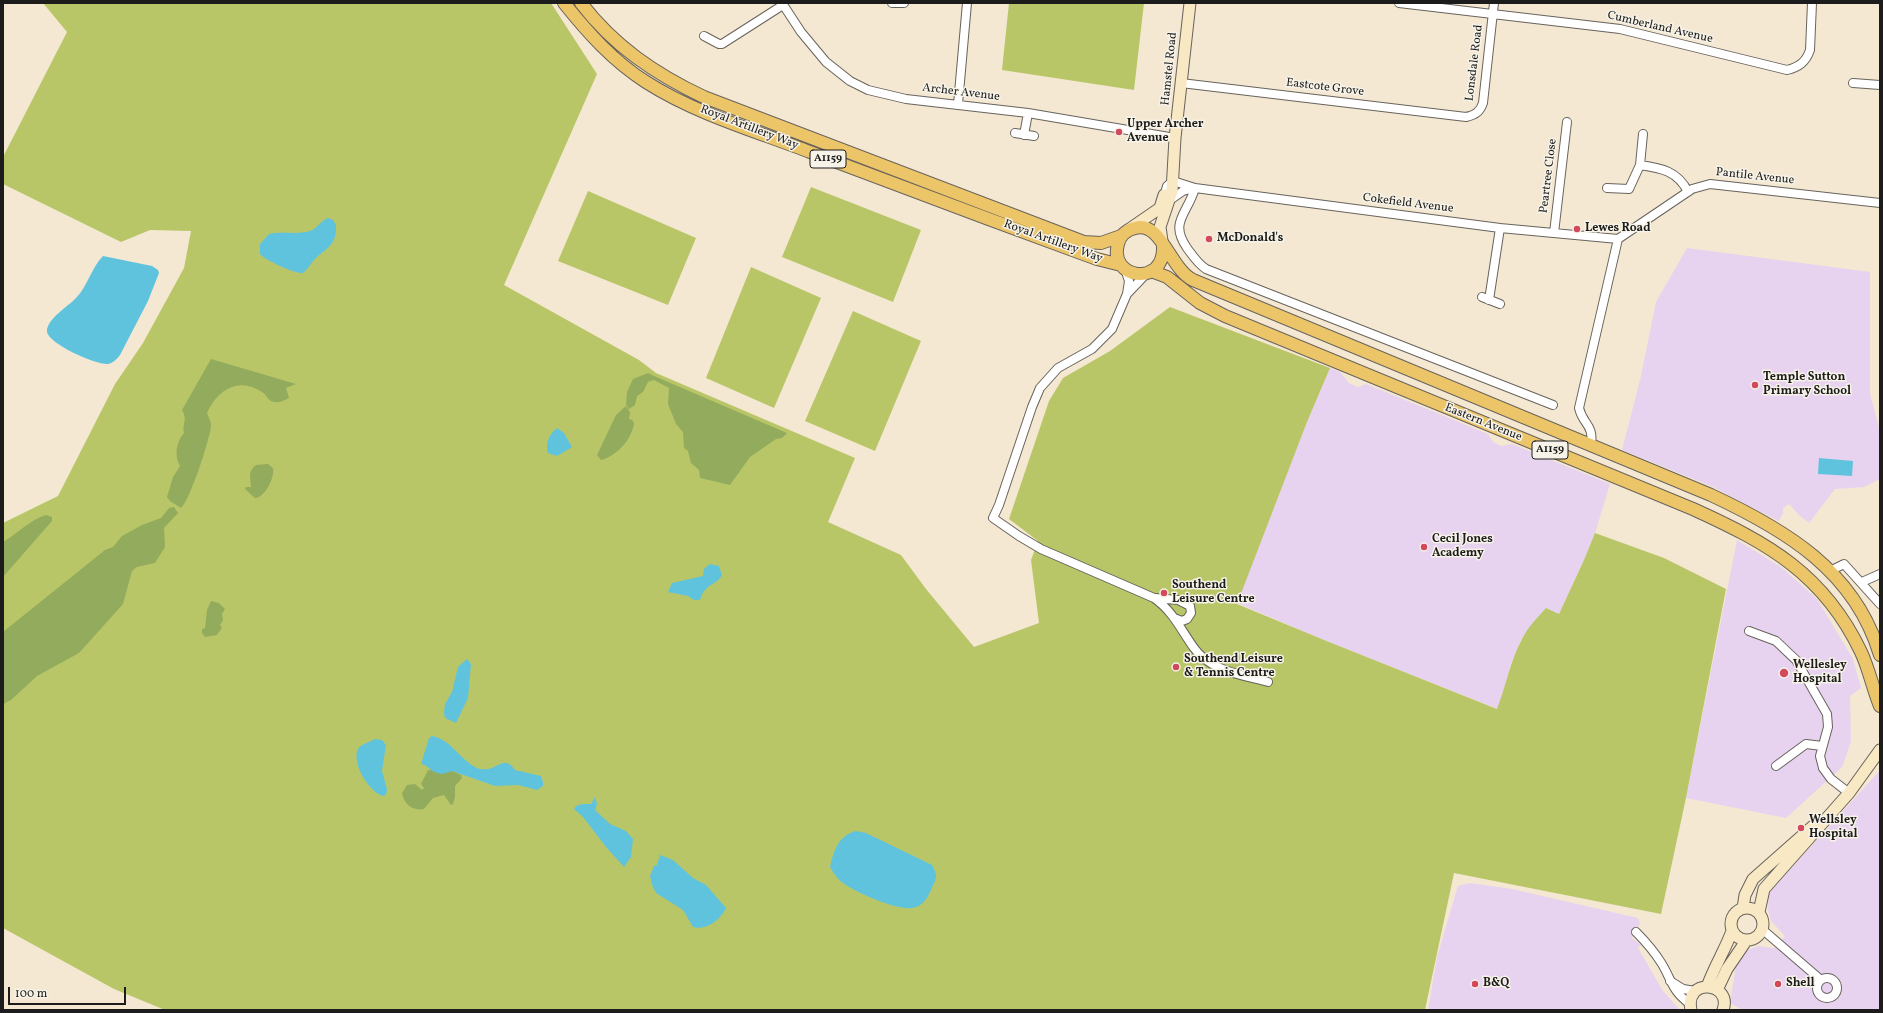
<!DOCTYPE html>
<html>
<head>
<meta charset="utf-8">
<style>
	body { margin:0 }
	#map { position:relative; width:1883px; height:1013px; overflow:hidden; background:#f4e8d2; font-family:Vollkorn,serif }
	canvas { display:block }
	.frame { position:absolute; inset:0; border:4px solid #1c1c1c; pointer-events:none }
	.scale { position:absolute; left:8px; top:987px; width:118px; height:18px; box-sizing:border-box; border:2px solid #1c1c1c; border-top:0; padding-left:5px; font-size:12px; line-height:14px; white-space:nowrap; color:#1c1c1c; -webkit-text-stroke:3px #f7f3e8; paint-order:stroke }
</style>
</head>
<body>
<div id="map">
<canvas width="1883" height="1013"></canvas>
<div class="frame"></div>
<div class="scale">100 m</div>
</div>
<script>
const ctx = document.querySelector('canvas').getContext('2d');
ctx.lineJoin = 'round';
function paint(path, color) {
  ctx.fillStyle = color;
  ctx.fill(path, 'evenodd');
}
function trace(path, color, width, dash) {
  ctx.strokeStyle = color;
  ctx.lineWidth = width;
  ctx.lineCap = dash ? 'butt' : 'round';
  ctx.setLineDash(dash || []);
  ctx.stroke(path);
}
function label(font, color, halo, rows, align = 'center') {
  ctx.font = font + ' Vollkorn,serif';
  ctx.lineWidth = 3;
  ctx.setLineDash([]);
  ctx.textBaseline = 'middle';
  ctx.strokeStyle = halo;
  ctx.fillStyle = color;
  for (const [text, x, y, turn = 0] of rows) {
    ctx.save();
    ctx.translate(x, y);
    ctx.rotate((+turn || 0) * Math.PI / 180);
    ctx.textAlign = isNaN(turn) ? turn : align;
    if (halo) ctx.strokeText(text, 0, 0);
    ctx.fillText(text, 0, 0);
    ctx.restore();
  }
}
paint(new Path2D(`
	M1687,248L1870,272V394L1880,431V479L1864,487L1835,489L1809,523L1800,516L1789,504L1783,508V513L1779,521L1711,486L1622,450L1641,376L1656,302Z
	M1330,368L1340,372L1349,383L1353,385L1358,387L1366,384L1488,434L1493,442L1501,446L1512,444L1610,484L1595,533L1584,560L1559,614L1546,608L1532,624L1521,640L1511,664L1498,709L1329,642L1237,603L1307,422Z
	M1737,540L1781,567L1817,599L1853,659L1861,688L1850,696L1851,741L1843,765L1839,770L1786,818L1686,798Z
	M1880,770V1010H1743L1730,1003L1737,960L1748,950L1758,946L1774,948L1785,936L1771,921L1768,909L1769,893Z
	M1470,883L1512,889L1638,918L1640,924L1632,938L1641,945L1638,948L1663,991L1680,1010H1428L1437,957L1458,886Z`), '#e7d2ef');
paint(new Path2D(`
	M43,3H551L597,74L504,285L639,360L656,373L855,458L828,522L901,555L926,589L974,647L1039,623L1031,560L1038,541L1009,519L1049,401L1063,378L1110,351L1170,307L1330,368L1307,422L1237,604L1329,642L1497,709C1506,686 1510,661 1522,639C1528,627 1537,618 1546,608L1559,614L1584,560L1595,533L1664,558L1726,589L1686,798L1661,914L1454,873L1425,1010H165L114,989L3,928V523L58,496L115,384L143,343L184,268L191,231L150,230L121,242L3,184V157L67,32Z
	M1009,3H1144L1134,90L1002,70Z
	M811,187L921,230L893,302L782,257Z
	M588,191L696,238L668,305L558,261Z
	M751,267L821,298L774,408L706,378Z
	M853,311L921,341L875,451L805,421Z`), '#b9c668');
paint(new Path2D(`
	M211,359L296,384L286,388L289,398C283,401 277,404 271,401C267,399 266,394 262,392C239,376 217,390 207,413C208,417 211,421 211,425C211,436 190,501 181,508L170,501L167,497L173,477L180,466C174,456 176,442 184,433C182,423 188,420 182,410Z
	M648,373L654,376L787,433L782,438L776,439L750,457L730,485L700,478L699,470L691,463L688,451L684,448L683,432L676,424L668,404L669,388L654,380L648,382L643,392L637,396L635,405L629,409L626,405L627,392L633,379Z
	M626,406L630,412L629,419L632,420L634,423C632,439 617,456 601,460L597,455L616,415Z
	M268,464L273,468C275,477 265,498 255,498L245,489L246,487H251C251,478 247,472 256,465Z
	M169,508L174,507L178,513L164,528L165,547L155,563L137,567L132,571L123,604L79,653L37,676L11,700L3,704V632L105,550L113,547L122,536L142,525L161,518Z
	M46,515L52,517V521L3,577V542C17,534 31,519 46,515Z
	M211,601L219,603L225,609L222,614L223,620L220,625L222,628L217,635L205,637L202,633V629L205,628L207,610Z
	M448,769L461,775L462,778L455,786V797L453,804L451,805L444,795L433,798L424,809C413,811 404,805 402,793L407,785L415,784L422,790L424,788L421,784L428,770Z`), '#92ab5c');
paint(new Path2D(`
	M328,218L333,220L336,225C337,247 325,248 313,261C310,265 308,269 303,273C295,274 265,260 260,254V244L269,234C283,231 296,235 310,231C318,228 320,221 328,218Z
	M103,256L152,266L158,270L159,273L148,301L120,355C117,359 113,363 108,364C96,365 49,344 47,332C46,319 69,306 76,298C88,286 91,268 103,256Z
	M557,428L564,433L572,447L557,456L548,453C545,444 549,434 557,428Z
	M1819,458L1853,461L1852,476L1818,474Z
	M710,564L719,566L722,575C716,586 705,583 700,600H694L688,596L668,592L672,583L703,576L704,569Z
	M467,659L471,664L468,698L456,723L445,718L444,713L445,704L452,692L458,667Z
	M432,736C451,739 460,760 477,768C495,775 503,752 515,770L541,776L543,782V786L537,790L518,785L495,786L452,771L442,774L434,772L425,765L421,764L429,738Z
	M375,739L382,740L386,745L382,771L387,789L386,795L383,796C369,792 351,763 358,749C361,744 370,742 375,739Z
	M595,797L597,804L595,810L610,824L626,831L633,839L631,857L624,867L606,847L583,817L574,809C577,803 585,804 591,804Z
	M856,831L866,833L932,865C939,878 936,878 931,890C927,899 922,907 912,908C896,910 860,894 846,885C839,881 834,874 830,867C834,850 838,836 856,831Z
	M660,855L673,860L693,878L706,885L726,908C721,919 707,931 693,927L683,910L656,893L652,885L650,876L654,866L657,865Z`), '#60c3de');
const street = new Path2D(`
	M782,3L801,32L826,62L850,81L868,90L906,99L1028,113L1175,138
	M892,3H904
	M1399,3L1620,29L1787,70C1799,67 1806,62 1810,50L1812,3
	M704,36L719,44H722L783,5
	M1181,83L1466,117C1475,115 1480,112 1483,103L1494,3
	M1853,83L1880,85
	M958,104L967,3
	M1015,133L1034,136
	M1024,135L1028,113
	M1640,165C1661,168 1678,171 1688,192
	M1195,188C1187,215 1169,222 1187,248C1193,256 1198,264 1206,269L1553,405
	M1607,188L1629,189L1640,165L1643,134
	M1164,197L1167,186L1173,181L1195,188L1500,228L1618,239
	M1170,200L1183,191L1194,188
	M1554,233L1567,122
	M1618,239L1692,189L1710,184L1880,203
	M1125,269L1129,281L1127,294L1112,329L1092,349L1058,368L1040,388L1032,407L999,505L993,518L1019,536L1041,549L1154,598C1173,611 1181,630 1194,648C1210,671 1243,675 1268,682
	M1127,294L1147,273
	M1482,297L1500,304
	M1489,300L1500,228
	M1591,445C1594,424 1583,425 1579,408L1618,239
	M1830,571L1844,564L1880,604
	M1862,582L1880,574
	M1155,598L1178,600L1190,606L1191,613L1187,619L1182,621L1174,618
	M1749,631L1776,641L1796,660L1827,714L1828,727L1820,756L1823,768L1831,779L1849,793
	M1776,766L1806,744L1822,746
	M1763,930L1821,980
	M1636,932C1646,942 1654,951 1662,964C1672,981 1672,991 1690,1004
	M1817 988a10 10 0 1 1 20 0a10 10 0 1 1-20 0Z
	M1670,981L1683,989L1695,991`);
const secondary = new Path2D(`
	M1128,230L1160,208L1164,195
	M1162,241L1160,227L1172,191L1175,138L1190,3
	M1731 924a16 16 0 1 1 32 0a16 16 0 1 1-32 0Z
	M1743,908L1745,895L1753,879L1813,826
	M1759,912L1764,889L1849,793L1880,750
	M1707,987C1714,967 1725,950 1732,931
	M1717,990L1727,969L1746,941
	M1691,1010C1684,977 1733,982 1723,1010`);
const primary = new Path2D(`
	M564,3C588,33 613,61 646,82C696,114 756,131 810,152C906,188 1001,224 1097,259L1121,265
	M581,3C614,46 655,74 704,97L1084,242L1101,243L1121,236
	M1163,246C1165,288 1108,279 1118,244C1120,235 1127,230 1135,228C1161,220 1170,269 1193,280L1711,495C1786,530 1855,571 1880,655
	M1151,271L1167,277L1200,303L1225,316L1693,509C1768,543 1824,574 1861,652C1869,669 1873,689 1880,706`);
trace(street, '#68635c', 10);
trace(secondary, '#68635c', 13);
trace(primary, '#68635c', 14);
trace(street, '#fff', 8);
trace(secondary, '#f8e8c3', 11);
trace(primary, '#edc569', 12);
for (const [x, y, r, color] of [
	[1119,132,4,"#d1495b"],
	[1577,229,4,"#d1495b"],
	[1209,239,4,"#d1495b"],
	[1755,385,4,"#d1495b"],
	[1424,547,4,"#d1495b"],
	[1164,593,4,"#d1495b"],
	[1176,667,4,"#d1495b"],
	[1784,673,5,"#d1495b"],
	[1801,828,4,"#d1495b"],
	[1475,984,4,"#d1495b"],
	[1778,984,4,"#d1495b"]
]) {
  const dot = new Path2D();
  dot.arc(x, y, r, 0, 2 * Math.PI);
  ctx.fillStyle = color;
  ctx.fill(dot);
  trace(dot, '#f7f3e8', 1.5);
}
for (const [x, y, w] of [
	[828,159,36],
	[1550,450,36]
]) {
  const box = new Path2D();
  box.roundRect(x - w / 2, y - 9, w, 18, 3);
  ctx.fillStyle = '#f7f3e8';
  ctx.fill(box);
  trace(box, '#1c1c1c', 1);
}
label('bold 11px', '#1c1c1c', null, [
	["A1159",828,159],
	["A1159",1550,450]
]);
label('12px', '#1c1c1c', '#f7f3e8', [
	["Cumberland Avenue",1660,28,13],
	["Lonsdale Road",1475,63,-83],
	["Hamstel Road",1170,69,-84],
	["Eastcote Grove",1325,88,7],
	["Archer Avenue",961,93,7],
	["Royal Artillery Way",749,128,21],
	["Peartree Close",1549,176,-83],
	["Pantile Avenue",1755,177,6],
	["Cokefield Avenue",1408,204,7],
	["Royal Artillery Way",1053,242,20],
	["Eastern Avenue",1483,423,22]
]);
label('bold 12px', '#1c1c1c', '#f7f3e8', [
	["Upper Archer",1127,125],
	["Avenue",1127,139],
	["Lewes Road",1585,229],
	["McDonald's",1217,239],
	["Temple Sutton",1763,378],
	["Primary School",1763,392],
	["Cecil Jones",1432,540],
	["Academy",1432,554],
	["Southend",1172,586],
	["Leisure Centre",1172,600],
	["Southend Leisure",1184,660],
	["& Tennis Centre",1184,674],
	["Wellesley",1793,666],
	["Hospital",1793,680],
	["Wellsley",1809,821],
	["Hospital",1809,835],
	["B&Q",1483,984],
	["Shell",1786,984]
], 'left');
</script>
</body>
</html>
